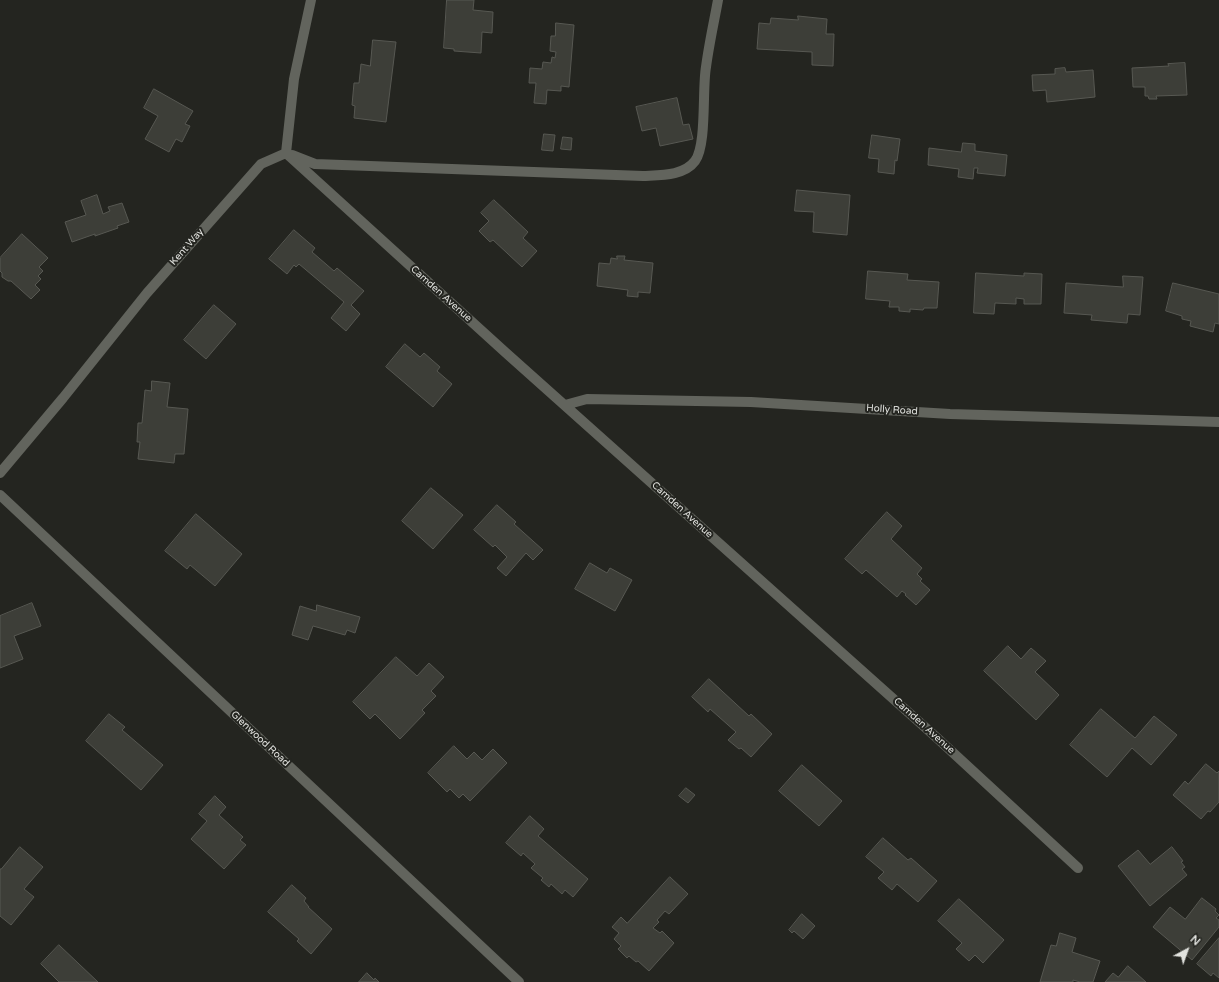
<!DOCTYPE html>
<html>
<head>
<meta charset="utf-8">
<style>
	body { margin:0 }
	#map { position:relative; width:1219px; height:982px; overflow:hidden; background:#242520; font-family:"Varela Round",sans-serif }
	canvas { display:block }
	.north { position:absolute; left:1167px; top:930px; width:40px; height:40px; -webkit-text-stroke:3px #242520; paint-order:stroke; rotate:41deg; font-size:11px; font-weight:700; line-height:16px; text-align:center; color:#e2e3df }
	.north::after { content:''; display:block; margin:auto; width:14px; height:18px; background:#e2e3df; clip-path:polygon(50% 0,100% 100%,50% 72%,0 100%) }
</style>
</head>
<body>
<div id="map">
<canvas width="1219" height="982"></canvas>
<div class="north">N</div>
</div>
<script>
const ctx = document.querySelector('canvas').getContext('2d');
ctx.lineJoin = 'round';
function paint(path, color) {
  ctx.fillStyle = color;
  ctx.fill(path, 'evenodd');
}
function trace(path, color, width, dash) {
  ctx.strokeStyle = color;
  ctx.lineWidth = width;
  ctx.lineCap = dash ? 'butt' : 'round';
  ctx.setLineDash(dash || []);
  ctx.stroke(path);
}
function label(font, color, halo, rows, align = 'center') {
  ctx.font = font + ' "Varela Round",sans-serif';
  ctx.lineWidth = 4;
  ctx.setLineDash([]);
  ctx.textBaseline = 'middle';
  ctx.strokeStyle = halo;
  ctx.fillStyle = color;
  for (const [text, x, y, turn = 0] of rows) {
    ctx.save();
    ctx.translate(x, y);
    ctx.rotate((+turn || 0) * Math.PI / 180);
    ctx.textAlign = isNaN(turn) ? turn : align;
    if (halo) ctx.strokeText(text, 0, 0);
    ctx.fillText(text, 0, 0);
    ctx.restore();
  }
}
const building = new Path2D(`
	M447,0H474L473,10L493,12L492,33L482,32L481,53L454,51V49L444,48Z
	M798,16L827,19L826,34H834L833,66L812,65V52L757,49L759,23L770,24L771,18L798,20Z
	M556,23L574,25L569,87L561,86V91L547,90L546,104L534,103L536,83H529L530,68L542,69L543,62L551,63L552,57L555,58L556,52L550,51L551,36H555Z
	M373,40L396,42L386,122L354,118L355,106L352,105L354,83H359L361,64L370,66Z
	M1185,63L1187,95L1156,96L1157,99H1149L1148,96H1145V87H1133L1132,68L1169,66L1168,64Z
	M1065,68L1066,72L1093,70L1095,97L1047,102L1046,90L1033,91L1032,75L1055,74V69Z
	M154,89L193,111L185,124L190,126L182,142L176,139L169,152L145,139L158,116L144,108Z
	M677,98L683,125L689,124L693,139L660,146L656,128L642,131L636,107Z
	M544,134L555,135L553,151L542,150Z
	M872,135L900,139L897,161L895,160L894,174L878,172L879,159L869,158Z
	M563,137L572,138L571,150L561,149Z
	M963,143L975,144V151L1007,155L1005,176L977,173L978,168H974L973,179L958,177L959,169L928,165L929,148L961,152Z
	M797,190L850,195L847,235L813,232L814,212L795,211Z
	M97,195L103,214L110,211L108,207L122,203L129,222L117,226L118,228L95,236V234L72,242L65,222L86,215L81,201Z
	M494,200L528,232L523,238L537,251L522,267L493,240L490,242L479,231L489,221L481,213Z
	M294,230L315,248L312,252L334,271L337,268L364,291L351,305L360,314L346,331L331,318L344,302L299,264L296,267L294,265L287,274L269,259Z
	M22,234L48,258L39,267L43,271L38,276L41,279L35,285L40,290L31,299L11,281H8L2,277V273L0,271V258Z
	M617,256H625L624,260L653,263L650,293L638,292V297L627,296L628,290L597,286L599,263L610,264L611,258L617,259Z
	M868,271L908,274L907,280L939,282L937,308H924L923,310L910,309V312L899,311V307H889L890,301L866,299Z
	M976,273L1024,276V273L1042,274L1041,304H1024V299L1016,298V304L995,303L994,314L974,313Z
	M1123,276L1143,277L1140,315L1128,314L1127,323L1091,320L1092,315L1064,313L1066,283L1123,287Z
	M1173,283L1219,294V324L1215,323L1213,332L1190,326L1191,321L1182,319V316L1166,311Z
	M214,305L236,324L206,359L184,340Z
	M405,344L420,357L424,353L440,367L437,371L452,384L433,407L386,367Z
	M152,381L170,383L167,407L188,409L184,454H175L174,463L138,459L140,442H137L138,423H142L145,390L151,391Z
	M431,488L463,515L433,549L402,521Z
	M497,505L516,522L514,524L543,550L533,560L526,553L506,576L497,568L507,557L495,545L493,547L474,530Z
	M887,512L902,526L891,539L922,568L917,574L922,579L920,581L930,590L916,605L905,595L906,594L902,591L897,597L866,570L862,574L845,559Z
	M196,514L242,554L215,586L190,565L187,569L165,551Z
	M590,563L607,573L610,568L632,580L615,611L575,589Z
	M32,603L41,626L14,636L23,659L0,668V616Z
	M317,605L360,617L355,633L347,630L345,635L313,626L308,640L292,635L300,606L316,611Z
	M1008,646L1021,659L1031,648L1046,661L1035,672L1059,695L1036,720L984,671Z
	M396,657L417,676L429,663L444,677L431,691L436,696L422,710L425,713L400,739L375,714L370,719L353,702Z
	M709,679L749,716L751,714L772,734L751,757L741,748L739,749L728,740L736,732L710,709L708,712L692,697Z
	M1101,709L1135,738L1154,716L1177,735L1151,765L1132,748L1107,777L1070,745Z
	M109,714L125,727L122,730L163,765L141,790L86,741Z
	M454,746L467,759L474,752L482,760L493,749L507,763L470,801L463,794L459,798L450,789L447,792L428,773Z
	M1206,764L1217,773L1219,771V802L1210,812L1208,811L1201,819L1173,795L1185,781L1188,784Z
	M802,765L842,801L819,826L779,791Z
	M686,788L695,795L688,803L679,796Z
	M215,796L226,807L219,815L243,837L240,840L246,845L224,869L191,839L207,821L199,814Z
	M530,816L544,829L538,836L588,879L573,897L565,890L562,894L551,884L549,887L541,880L543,878L531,868L535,864L523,853L521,856L506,843Z
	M883,838L908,860L911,858L937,881L918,902L897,884L892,890L878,878L884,872L866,857Z
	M20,847L43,867L24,889L34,897L11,925L0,916V869H1Z
	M1172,847L1183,861L1181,862L1185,867L1182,869L1187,875L1150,906L1118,866L1138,850L1150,864Z
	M670,877L688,894L669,914L665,911L657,920L659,922L653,928L660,933L662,931L674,943L649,971L638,961L636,962L629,956L627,958L618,949L621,946L614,939L619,933L612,927L621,917L627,923Z
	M292,885L306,898L304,901L309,907H308L332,929L311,954L297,941L299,939L268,912Z
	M1202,898L1216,909L1215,911L1219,915L1216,918L1219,920V927L1192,960L1153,927L1170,907L1185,919Z
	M959,899L1004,940L983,963L975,955L969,961L956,949L962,943L938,921Z
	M802,914L815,926L803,939L794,931L792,933L789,930Z
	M1060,933L1076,938L1072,952L1100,961L1093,982H1080L1073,980V982H1040L1051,945L1056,946Z
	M1219,938V978L1213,973L1211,976L1197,964Z
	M59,945L98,982H59L41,964Z
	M1128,966L1146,982H1105L1113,973L1118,977Z
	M367,973L374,980L375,978L379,982H359Z`);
paint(building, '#3d3e38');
trace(building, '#575852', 1);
trace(new Path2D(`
	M286,153L505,352L936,737L1078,868
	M286,153L294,79L311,0
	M292,155L315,164L643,176C660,175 684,176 695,161C707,145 702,89 706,67C709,44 714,22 718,0
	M565,405L587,399L751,402L950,414L1219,422
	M0,473L63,398L147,293L261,164L286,153
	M0,495L519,982`), '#62645d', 10);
label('10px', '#e2e3df', '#242520', [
	["Kent Way",187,247,-49],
	["Camden Avenue",441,294,42],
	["Holly Road",892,410,4],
	["Camden Avenue",682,510,42],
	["Camden Avenue",924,726,42],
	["Glenwood Road",260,739,43]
]);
</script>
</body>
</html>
